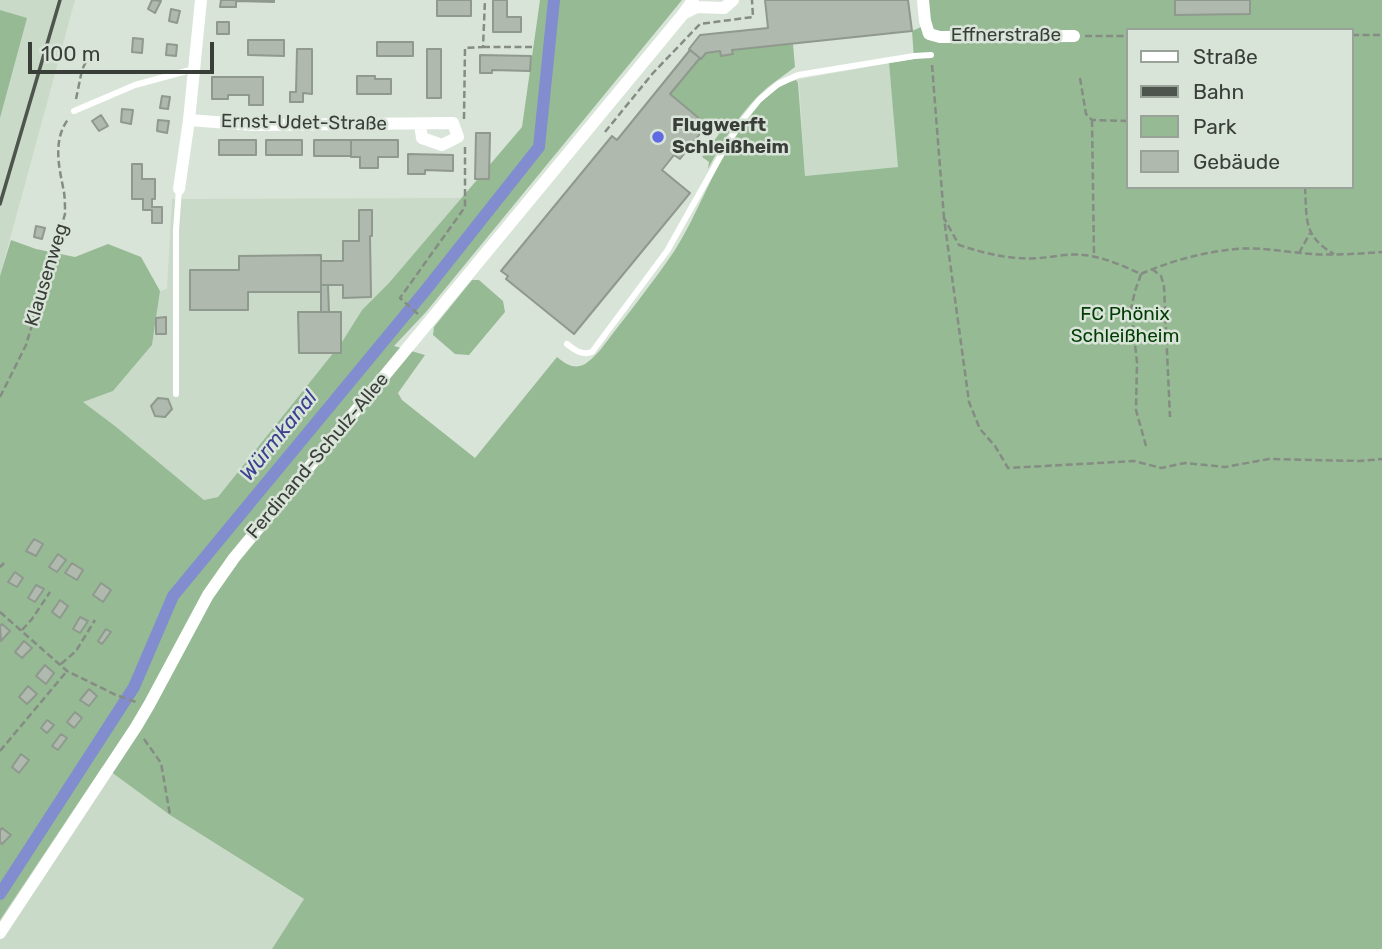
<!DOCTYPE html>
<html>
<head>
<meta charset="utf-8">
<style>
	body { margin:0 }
	#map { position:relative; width:1382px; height:949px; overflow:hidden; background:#d9e4d8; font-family:Rubik,sans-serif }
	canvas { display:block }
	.legend { position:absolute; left:1126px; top:28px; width:228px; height:161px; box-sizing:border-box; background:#d9e4d8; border:2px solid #99a298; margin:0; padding:9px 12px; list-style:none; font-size:21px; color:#393e39 }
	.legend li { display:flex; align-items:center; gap:14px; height:35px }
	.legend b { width:35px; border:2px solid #99a298 }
	.scale { position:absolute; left:28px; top:42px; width:186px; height:32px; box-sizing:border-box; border:4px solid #393e39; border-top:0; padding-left:9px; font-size:21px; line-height:24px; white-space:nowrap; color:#393e39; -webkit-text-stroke:5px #d9e4d8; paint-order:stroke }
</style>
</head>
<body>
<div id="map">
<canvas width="1382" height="949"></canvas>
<ul class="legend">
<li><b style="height:9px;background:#fff"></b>Straße</li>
<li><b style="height:9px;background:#4e544e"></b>Bahn</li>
<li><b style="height:19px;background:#96ba94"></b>Park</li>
<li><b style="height:19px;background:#afb9ae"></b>Gebäude</li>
</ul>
<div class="scale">100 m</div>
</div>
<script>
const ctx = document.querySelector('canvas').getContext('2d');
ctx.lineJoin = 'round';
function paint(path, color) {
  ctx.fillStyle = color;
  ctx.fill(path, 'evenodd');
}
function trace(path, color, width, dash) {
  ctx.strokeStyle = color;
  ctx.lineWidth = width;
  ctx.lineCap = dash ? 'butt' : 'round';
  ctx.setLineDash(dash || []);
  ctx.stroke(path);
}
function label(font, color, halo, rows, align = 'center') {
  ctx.font = font + ' Rubik,sans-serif';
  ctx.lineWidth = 5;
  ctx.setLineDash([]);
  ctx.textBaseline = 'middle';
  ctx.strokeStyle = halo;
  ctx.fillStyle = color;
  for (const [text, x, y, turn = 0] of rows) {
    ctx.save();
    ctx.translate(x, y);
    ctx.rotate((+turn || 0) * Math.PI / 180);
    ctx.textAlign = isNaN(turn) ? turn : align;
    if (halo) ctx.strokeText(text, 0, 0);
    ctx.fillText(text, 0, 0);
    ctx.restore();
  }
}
paint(new Path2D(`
	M0,0H75L0,276Z
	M889,63L899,167L805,176L799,83L796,80Z
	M462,198L389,284L362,310L342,342L219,497L204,500L115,426L82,402L113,391L152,345L160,291L167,289L172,199Z
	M103,766L184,824L305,900L272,949H0V920Z`), '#cadac8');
paint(new Path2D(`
	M540,0H682L426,312L394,346L425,355L398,393L402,400L475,458L557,357C577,374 586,366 601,349C626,316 652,284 675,250C707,202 736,97 796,80L798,83L805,176L898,167L889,63L914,59L912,31L930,23L927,0H1382V949H272L304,899L170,815L103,766L0,920V276L11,240L36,249L75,257L108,244L141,257L160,291L152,345L113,391L83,402L115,426L204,500L218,497L342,342L362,310L389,283L522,127ZM1128,30H1352V187H1128Z
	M0,10L27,18L0,118Z
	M793,44L795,67C786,74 777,80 768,87C742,109 724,139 708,169L709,162L702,157L719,134L670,94L700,58L701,59L706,53L720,51L721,56L732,54V50Z
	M472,280H479L503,301L505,312L469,355L455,354L433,335L434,327Z`), '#96ba94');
trace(new Path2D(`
	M0,894L134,687L173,596L425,291L539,147L554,0`), '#818dce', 12);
const building = new Path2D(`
	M152,0L161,1L155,13L148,9Z
	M221,0H274V2L236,1V7H220Z
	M437,0H471V16H437Z
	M493,0H507V17H521V32H493Z
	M765,0H908L912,31L732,50L733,54L721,56L720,51L706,53L701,59L689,49L700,35L768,28Z
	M1175,0H1250V14L1175,15Z
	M171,9L180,11L177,23L169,21Z
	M217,22H229V34H217Z
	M133,38L143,39L142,53L132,52Z
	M248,40H284V56L248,55Z
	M377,42H413V56H377Z
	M167,44L177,45L176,56L166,55Z
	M297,49H312V94L303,93V102H290V92H296Z
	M427,49H441V98H427Z
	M690,50L700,58L670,94L707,125L680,159L674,155L662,170L690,193L574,334L506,279L508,276L501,271L612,136L617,140Z
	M480,55L531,56L530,71L492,70V73H480Z
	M357,76H375V79H391V94H357Z
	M212,77H263V105H249V95H228V99H212Z
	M162,96L170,97L168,109L160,108Z
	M122,109L133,110L131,124L121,122Z
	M101,115L108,126L99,131L92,121Z
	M158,120L169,121L167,133L157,131Z
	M476,133H490L489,179H475Z
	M219,140H256V155H219Z
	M266,140H302V155H266Z
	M314,140H351V156H314Z
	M351,140H398V157H378V168H360V157H351Z
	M408,154L453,155V171L425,170V174H408Z
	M132,164H142V179H155V199H152V207H162V223H152V210H143V199H132Z
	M359,210H372V236H370L371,297L343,298V285H321V261H343V241H359Z
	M36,226L45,228L42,239L34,237Z
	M321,255V292H248V310H190V270H239V256Z
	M321,285H328L329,312H321Z
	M298,312H341V353H299Z
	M166,317V334H156V318Z
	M158,398L168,399L172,409L165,417L155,416L151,406Z
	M34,539L43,544L36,556L26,551Z
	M58,554L66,560L57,572L49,567Z
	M72,563L83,570L77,580L65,573Z
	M15,572L23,578L17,587L8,582Z
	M101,583L111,590L103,602L93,595Z
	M36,585L44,589L35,602L28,598Z
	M60,600L68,606L60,618L52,612Z
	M80,617L88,621L80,633L73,629Z
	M2,624L10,631L1,641L0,626Z
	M106,629L111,632L102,644L98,641Z
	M24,641L32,648L22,658L15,652Z
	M45,665L54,673L46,684L36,676Z
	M28,686L37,694L27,704L19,697Z
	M89,689L97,696L89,706L80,700Z
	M75,712L82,718L74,728L67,722Z
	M47,720L54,725L47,733L41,728Z
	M61,734L67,738L58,750L52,746Z
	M21,754L29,760L19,773L12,767Z
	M2,828L11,835L2,844L0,842V830Z`);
paint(building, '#afb9ae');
trace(building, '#8f998e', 2);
trace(new Path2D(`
	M1352,35H1382
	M1085,36H1128
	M483,47H535
	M932,65L944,218
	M1080,78L1086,114L1092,120L1128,121
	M76,99L82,70L92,49
	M464,119L465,48L483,47L485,0
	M1092,120L1094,256
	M605,132L653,73L700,24L753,17L752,0
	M1305,187C1307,220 1303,236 1334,254
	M1299,253L1310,233
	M1152,269L1161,276L1164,286L1170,417
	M1141,274C1170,261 1204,252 1236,249C1258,247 1279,251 1301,253C1328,256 1355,254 1382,252
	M418,314L400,298L465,207V147
	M0,397L26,345L65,214C65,207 65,199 64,192C59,167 52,140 69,118
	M1146,446L1136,410L1137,362L1131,309L1135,291L1141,274C1123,266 1104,257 1084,255C1070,253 1054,257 1040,258C1010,260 987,254 959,245L944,218L969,402L980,429L995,446L1008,468L1134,461L1161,468L1185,463L1225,467L1269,459L1360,461L1382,459
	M0,567L4,563
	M0,612L67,671L116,695L136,702
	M22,630L32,619L50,592
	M61,664L76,651L95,620
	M144,739L161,763L170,815
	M0,751L67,671`), '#848c83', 2.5, [7, 3.5]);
trace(new Path2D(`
	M74,111L135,85L194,69
	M567,344C575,350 582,356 592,352L667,251L729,141L743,120L759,100L778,84L798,75L914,56L931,55
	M176,394V230L179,189`), '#fff', 6);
trace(new Path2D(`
	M923,0L925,21L929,34L940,37L1074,36
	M685,13L697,7L724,8L733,0
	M189,120L254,125L453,123L458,137L442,145L422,138L420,124
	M179,189L189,120L201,0
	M0,933L136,727L149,705L208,595L234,558L684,13L693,0`), '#fff', 12);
trace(new Path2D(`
	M0,204L60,0`), '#4e544e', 3.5);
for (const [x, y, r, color] of [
	[658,137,7,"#606be3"]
]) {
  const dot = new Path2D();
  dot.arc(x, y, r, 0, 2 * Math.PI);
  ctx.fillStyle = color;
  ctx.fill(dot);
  trace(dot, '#d9e4d8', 2.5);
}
label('19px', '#393e39', '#d9e4d8', [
	["Effnerstraße",1006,36],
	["Ernst-Udet-Straße",304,123,1],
	["Klausenweg",47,275,-73],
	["Ferdinand-Schulz-Allee",318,456,-50]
]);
label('bold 19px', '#393e39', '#d9e4d8', [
	["Flugwerft",672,126],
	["Schleißheim",672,148]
], 'left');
label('19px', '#003c03', '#d9e4d8', [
	["FC Phönix",1125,315],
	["Schleißheim",1125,337]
]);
label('italic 21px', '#3b4290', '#d9e4d8', [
	["Würmkanal",279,436,-51]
]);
</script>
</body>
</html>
